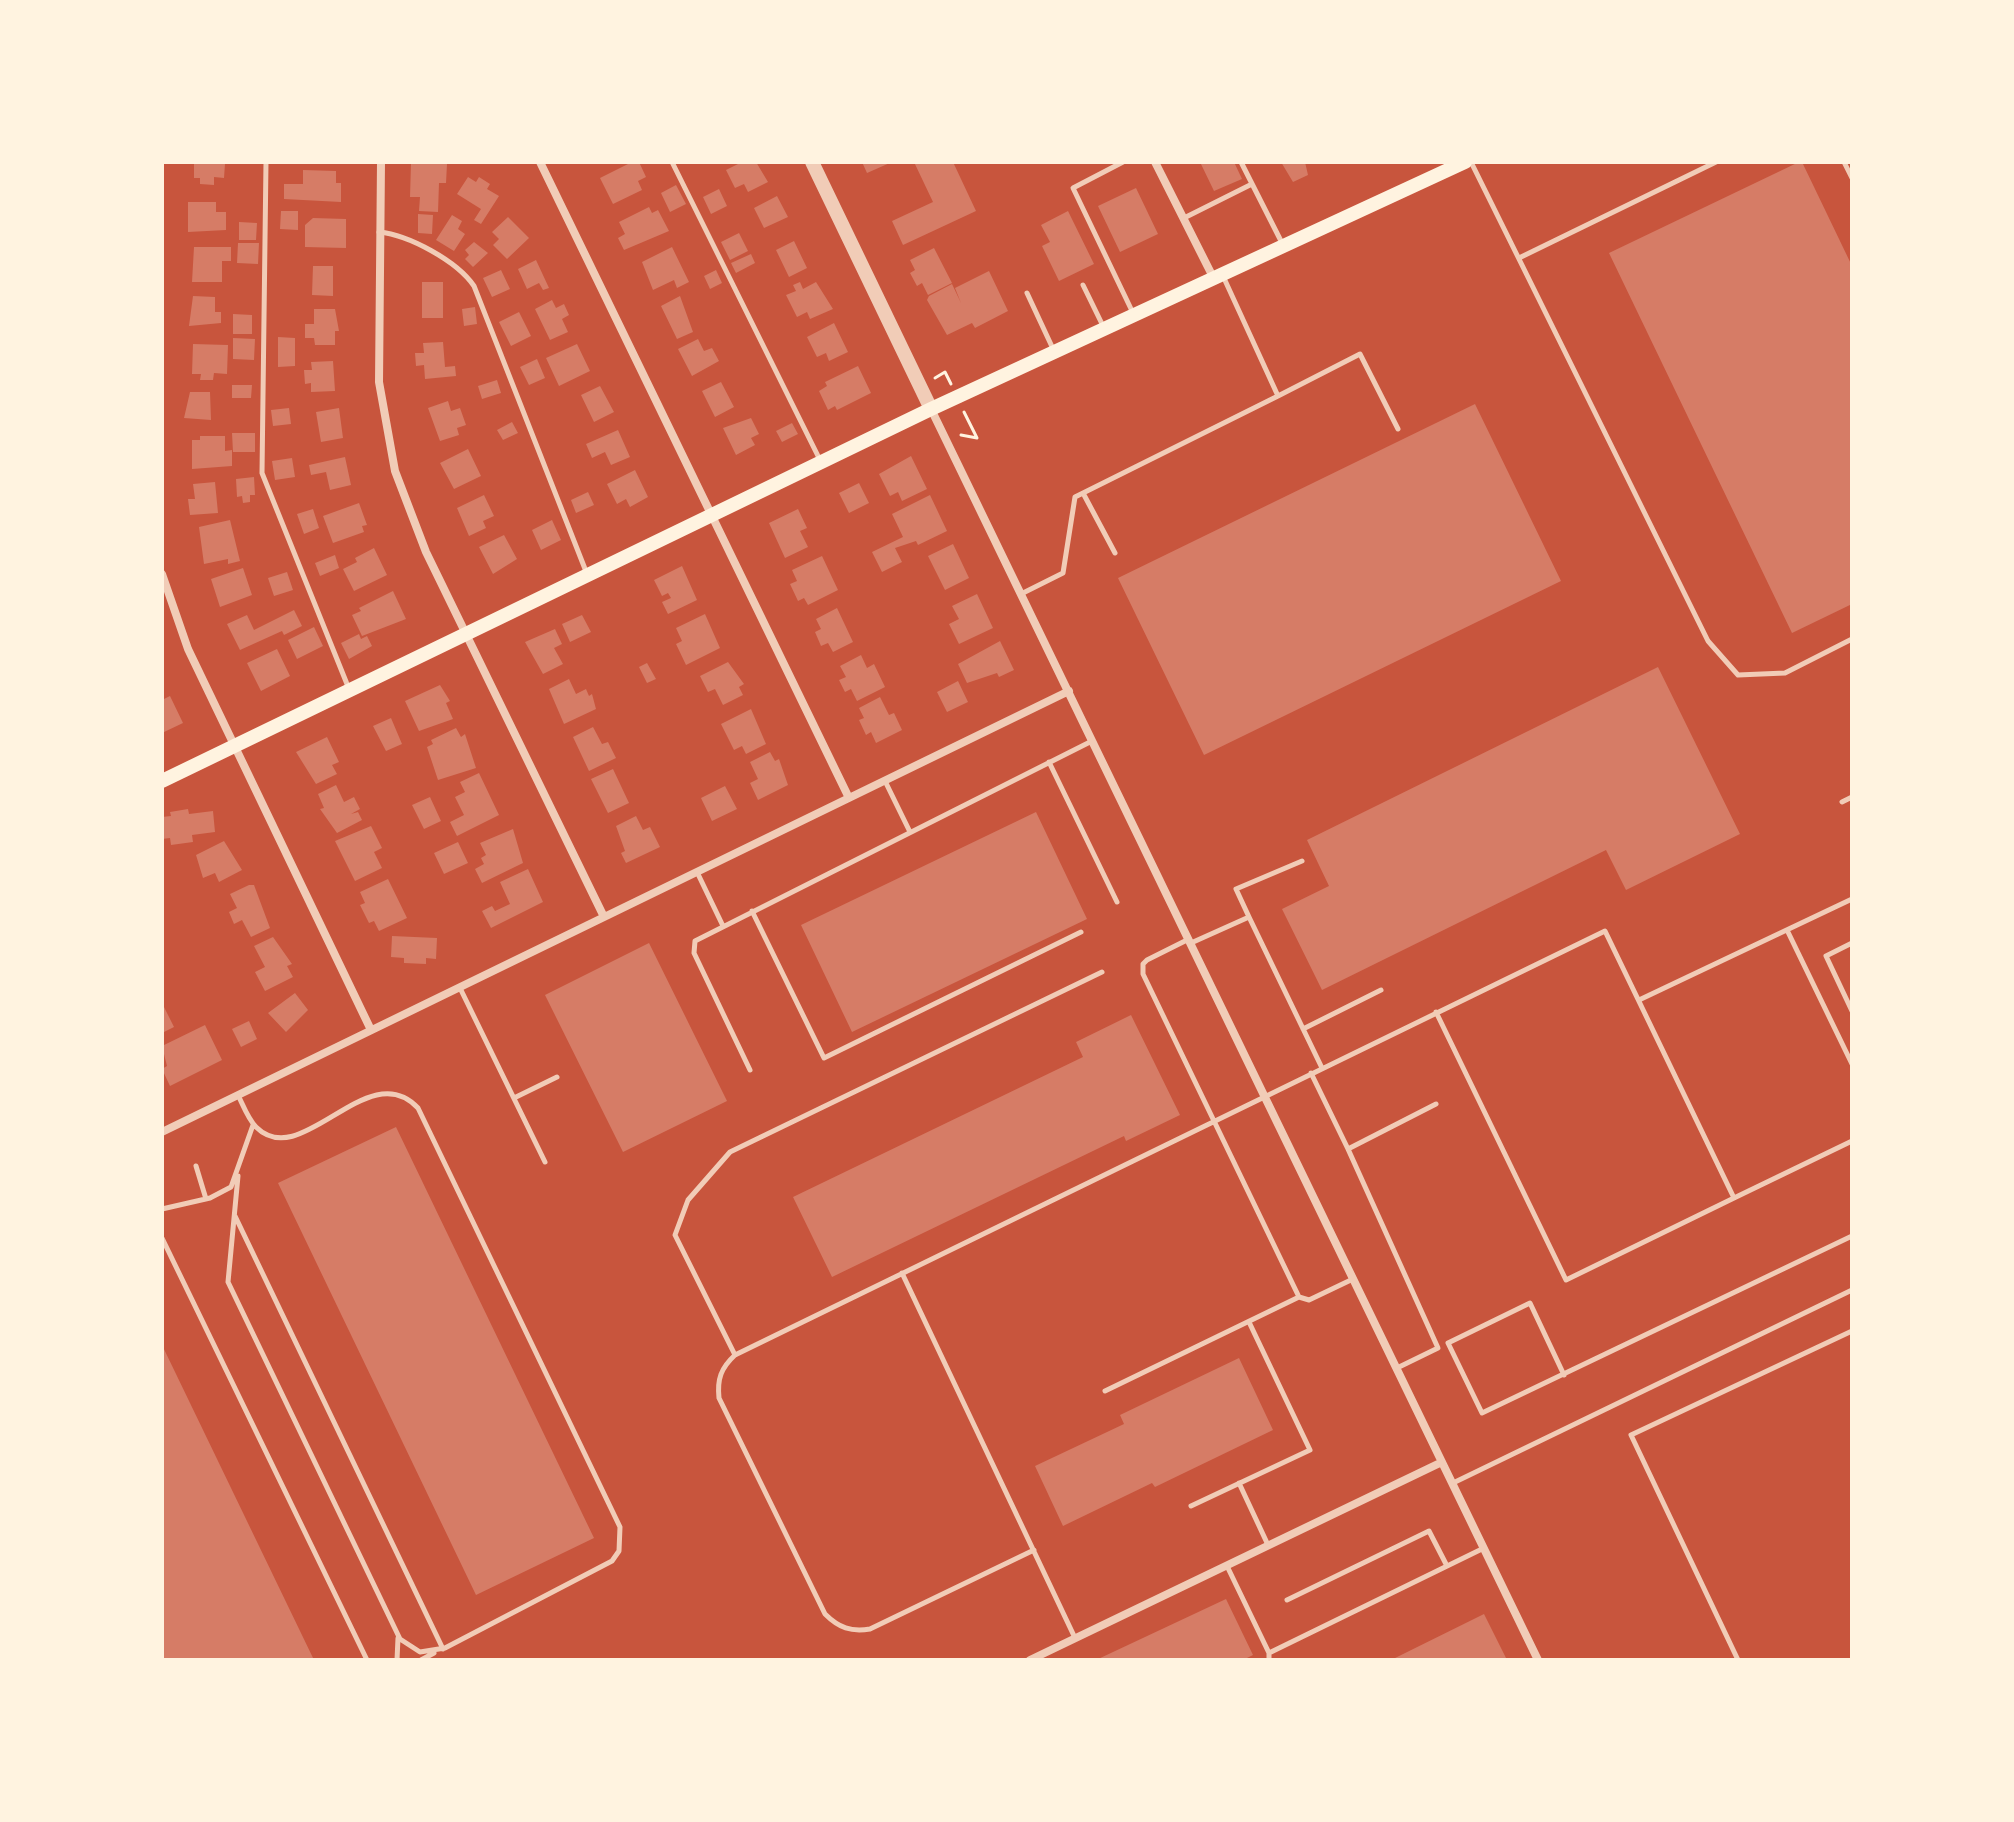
<!DOCTYPE html>
<html>
<head>
<meta charset="utf-8">
<style>
	body { margin:0 }
	#map { position:relative; width:2014px; height:1822px; overflow:hidden; background:#c8553d; font-family:Jost,sans-serif }
	canvas { display:block }
	.frame { position:absolute; inset:0; border:164px solid #fff3e0; pointer-events:none }
</style>
</head>
<body>
<div id="map">
<canvas width="2014" height="1822"></canvas>
<div class="frame"></div>
</div>
<script>
const ctx = document.querySelector('canvas').getContext('2d');
ctx.lineJoin = 'round';
function paint(path, color) {
  ctx.fillStyle = color;
  ctx.fill(path, 'evenodd');
}
function trace(path, color, width, dash) {
  ctx.strokeStyle = color;
  ctx.lineWidth = width;
  ctx.lineCap = dash ? 'butt' : 'round';
  ctx.setLineDash(dash || []);
  ctx.stroke(path);
}
paint(new Path2D(`
	M194,162L225,164L224,178L214,177V185L200,184V178H194Z
	M632,162H639L646,177L638,181L642,190L613,204L600,178Z
	M742,162H756L768,182L748,192L744,184L735,188L726,170Z
	M862,162H892L867,173Z
	M914,162H953L976,211L903,245L892,221L933,202Z
	M1200,162H1234L1242,179L1214,191Z
	M1281,162H1305L1308,175L1293,182Z
	M1799,162H1802L1852,266V604L1792,633L1609,253Z
	M411,163L447,164L446,183H439L438,212L419,211L420,197H410Z
	M303,170L336,171V183H341V202L284,199V184H303Z
	M468,177L476,182L479,177L490,184L487,189L499,196L481,224L474,220L481,209L457,194Z
	M676,185L686,204L670,212L661,193Z
	M1136,188L1158,234L1120,252L1098,206Z
	M719,189L727,206L711,214L703,197Z
	M777,196L788,217L764,228L754,208Z
	M188,202H216V212H226V230L188,232Z
	M649,207L652,213L658,210L669,231L624,250L618,238L625,234L619,222Z
	M281,211H298V230L280,229Z
	M1068,211L1094,264L1059,281L1042,246L1050,242L1041,225Z
	M418,214L433,215L432,234L418,233Z
	M452,215L462,221L458,229L465,234L454,251L436,240Z
	M508,217L529,238L507,259L493,245L499,239L492,232Z
	M313,218L346,219V248L305,247V225Z
	M239,222L257,223L256,240H239Z
	M739,233L748,251L730,260L721,242Z
	M794,241L807,268L789,277L776,250Z
	M474,242L488,253L473,267L465,259L469,255L465,250Z
	M238,243H259L258,264L237,263Z
	M194,247H231V261H222V282H192Z
	M672,247L689,282L677,288L674,280L653,290L642,262Z
	M934,248L952,283L928,295L922,283L917,286L910,273L915,270L910,260Z
	M751,254L755,263L736,273L731,263Z
	M536,260L549,288L543,290L539,283L527,289L518,269Z
	M313,266H333V296L312,295Z
	M501,270L510,289L492,297L483,278Z
	M716,270L722,283L710,289L704,276Z
	M989,271L1008,311L975,328L972,323L947,335L927,300L929,296L952,284L961,303L955,288Z
	M422,282H443V318H422Z
	M800,282L803,289L816,282L833,309L810,319L807,312L797,317L786,295L796,291L793,285Z
	M193,296L215,297V312H221V323L189,326Z
	M680,296L693,332L677,339L661,306Z
	M552,300L556,308L564,304L569,315L562,319L568,332L550,340L535,309Z
	M475,307L477,324L464,326L462,309Z
	M314,309H335L339,331H335V345H315L314,338H305V324H314Z
	M519,312L531,336L511,346L499,322Z
	M233,314L252,315V334H233Z
	M834,323L848,352L829,361L826,353L817,357L807,337Z
	M278,337L295,338V366L278,367Z
	M233,338L255,339L254,360L233,359Z
	M698,339L704,351L712,348L719,361L692,376L678,349Z
	M443,342L445,367L455,366L456,376L425,379L424,365L416,366L415,353H424L423,343Z
	M193,344L228,345L227,374L214,373L213,380H200L201,374H192Z
	M577,344L590,371L559,386L546,358Z
	M537,359L545,378L529,385L520,367Z
	M333,361L335,391L311,392V383L305,384L304,370H312L311,362Z
	M858,366L871,393L837,410L835,406L828,410L819,391L827,386L825,382Z
	M497,380L501,393L482,399L478,386Z
	M721,382L734,407L715,417L702,391Z
	M232,385H252L251,398H232Z
	M600,386L614,412L594,422L581,395Z
	M190,392H210L211,420L184,418Z
	M448,401L451,411L460,408L466,425L457,428L459,435L440,441L428,408Z
	M1475,404L1561,581L1204,755L1118,578Z
	M289,408L291,424L273,426L271,410Z
	M339,408L343,438L321,442L316,412Z
	M751,418L759,434L751,438L755,445L736,455L723,428Z
	M512,422L518,433L503,440L497,430Z
	M792,423L798,434L782,442L776,431Z
	M618,430L630,457L611,465L605,452L592,458L586,444Z
	M232,433H255V452H233Z
	M200,436H225V451L232,450V466L192,469V440H200Z
	M468,449L481,476L454,489L440,463Z
	M911,456L927,489L902,501L898,492L890,496L879,474Z
	M345,457L351,485L330,490L326,472L311,475L309,465Z
	M292,458L295,477L275,480L272,461Z
	M635,470L648,497L630,507L626,499L617,504L607,484Z
	M254,477L255,495H250V502L243,503L242,496L237,497L236,479Z
	M215,482L218,513L190,515L188,499H195L193,484Z
	M859,483L869,503L849,513L839,493Z
	M588,492L594,505L576,513L571,500Z
	M484,495L494,516L483,521L486,528L469,536L457,508Z
	M930,495L947,531L918,545L916,541L895,548L902,562L882,572L872,552L903,537L892,514Z
	M359,503L367,525L362,526L364,532L333,543L323,516Z
	M313,509L319,528L304,534L297,514Z
	M798,509L807,528L800,531L808,547L785,558L769,523Z
	M230,520L240,561L228,564V559L204,564L199,527Z
	M552,520L561,540L541,550L532,530Z
	M504,535L517,559L493,574L479,547Z
	M953,544L969,578L945,590L928,556Z
	M374,548L387,575L354,591L343,569L357,562L355,558Z
	M335,555L339,568L320,576L315,563Z
	M822,556L838,590L808,605L804,598L798,601L790,584L797,581L792,570Z
	M682,566L697,600L668,614L662,602L671,598L668,593L662,596L654,580Z
	M243,568L252,595L220,607L211,579Z
	M287,572L293,590L274,596L268,578Z
	M393,591L406,619L362,636L352,615L361,611L359,608Z
	M977,594L993,628L959,644L949,624L959,619L952,606Z
	M837,608L853,642L833,652L828,643L821,646L815,632L821,629L816,619Z
	M294,610L302,626L284,635L282,631L240,650L227,624L247,615L254,630Z
	M705,614L720,648L686,665L676,644L682,641L676,628Z
	M582,615L591,632L570,642L562,624Z
	M314,627L323,646L297,659L288,640Z
	M555,629L562,644L554,648L563,664L543,674L525,642Z
	M359,634L361,639L367,636L372,646L349,659L341,643Z
	M1000,641L1014,670L999,677L997,673L967,683L958,664Z
	M277,649L290,676L261,691L247,663Z
	M861,655L867,668L874,664L885,687L857,701L851,689L845,692L839,680L846,677L840,666Z
	M728,662L744,684L739,687L743,695L723,705L715,689L708,692L700,676Z
	M647,663L656,679L647,683L639,667Z
	M1658,667L1740,834L1626,890L1606,850L1322,990L1282,909L1329,886L1307,840Z
	M569,679L576,694L586,689L589,696L592,694L596,709L564,724L549,689Z
	M958,681L968,702L947,712L937,692Z
	M440,685L450,701L446,703L453,719L419,731L405,701Z
	M170,696L183,723L162,733V700Z
	M880,697L889,715L894,713L902,730L876,743L871,732L866,735L859,720L864,718L859,708Z
	M751,709L766,744L746,754L742,746L734,750L721,724Z
	M391,718L402,744L386,751L373,726Z
	M593,727L602,744L608,742L616,758L589,771L573,737Z
	M456,728L461,737L465,734L476,768L438,780L427,747L433,744L431,740Z
	M327,737L339,762L332,765L337,774L316,784L296,752Z
	M770,752L775,761L779,759L788,785L758,800L750,783L758,779L750,762Z
	M613,769L629,803L608,813L591,779Z
	M479,773L499,815L457,836L450,822L464,815L455,797L465,792L460,782Z
	M336,785L344,802L354,797L360,809L351,814L358,812L362,820L337,833L320,809L324,808L318,794Z
	M725,786L737,809L712,821L701,798Z
	M430,797L441,821L424,829L412,805Z
	M188,809L189,814L213,811L215,832L192,835L193,842L171,845L170,838L162,839V817L171,816L170,812Z
	M1036,812L1087,919L852,1032L801,925Z
	M636,816L643,830L650,827L660,847L626,863L621,853L625,851L616,826Z
	M371,826L382,848L374,852L382,868L355,881L335,841Z
	M513,829L523,863L482,883L475,869L484,864L481,858L486,855L480,843Z
	M224,841L242,870L219,882L215,873L203,878L196,855Z
	M458,842L468,863L444,874L434,853Z
	M528,869L543,902L491,928L482,911L492,906L495,911L510,904L500,882Z
	M388,879L407,918L379,931L374,921L369,923L360,905L365,903L360,892Z
	M249,885H254L270,928L251,937L242,920L234,924L229,912L237,908L230,894Z
	M392,936L437,938L436,959L426,958V964L404,963V958L391,957Z
	M273,937L292,964L287,966L293,977L265,991L255,972L265,967L254,946Z
	M649,943L727,1101L623,1152L545,995Z
	M295,993L308,1010L286,1032L268,1013Z
	M162,1003L174,1027L162,1033Z
	M1131,1015L1180,1115L1126,1141L1124,1136L832,1277L793,1197L1083,1057L1076,1042Z
	M249,1021L257,1039L241,1047L232,1029Z
	M205,1025L222,1060L170,1086L162,1069L167,1066L162,1046Z
	M396,1127L594,1538L476,1595L278,1183Z
	M162,1345L314,1660H162Z
	M1239,1358L1273,1430L1155,1487L1152,1483L1063,1526L1035,1466L1124,1424L1120,1415Z
	M1226,1599L1253,1655L1243,1660H1096Z
	M1484,1614L1507,1660H1391Z`), '#d67c66');
trace(new Path2D(`
	M935,378L945,372L951,384
	M964,412L977,438
	M961,435L977,438
	M162,1319V1326`), '#fff3e0', 3);
trace(new Path2D(`
	M266,162L262,473L349,689
	M672,162L821,462
	M1123,162L1073,188L1133,313
	M1241,162L1282,243
	M1471,162L1708,641L1738,675L1785,673L1852,639
	M1844,162L1852,178
	M1184,218L1252,184
	M379,232C409,235 457,261 474,286L587,574
	M1519,258L1716,162
	M1083,285L1104,328
	M1027,293L1054,351
	M1278,396L1360,354L1398,429
	M1083,493L1115,553
	M1021,594L1063,573L1075,497L1278,396L1223,276
	M1049,762L1117,902
	M885,781L910,832
	M1842,802L1852,797
	M697,872L723,926
	M752,911L824,1058L1081,932
	M1249,917L1236,889L1302,861
	M1787,930L1852,1064
	M1189,939L1147,960L1143,964V974L1299,1297
	M1191,943L1249,917L1322,1068
	M1852,943L1826,956L1852,1011
	M460,988L545,1162
	M1639,1000L1852,899
	M1303,1029L1381,990
	M750,1070L694,953L695,941L1092,741
	M1311,1073L1348,1149L1436,1104
	M514,1098L557,1077
	M1348,1149L1438,1348L1397,1368
	M196,1166L206,1199
	M238,1176L228,1282L400,1639L420,1652L445,1648L612,1561L619,1551L620,1527L418,1108C368,1054 302,1173 256,1127C248,1119 243,1105 238,1095
	M1734,1198L1852,1141
	M162,1209L210,1198L231,1187L253,1125
	M235,1216L443,1649
	M162,1238L367,1660
	M902,1273L1075,1638
	M735,1355L675,1235L688,1200L730,1152L1102,972
	M1564,1375L1530,1303L1448,1343L1482,1413L1852,1236
	M1105,1391L1299,1297L1309,1300L1353,1279
	M1239,1483L1268,1545
	M1453,1483L1852,1290
	M1191,1506L1310,1450L1249,1322
	M1034,1550L870,1629C851,1632 839,1628 825,1614L719,1398C717,1379 721,1368 735,1355L1605,931L1734,1198L1566,1280L1436,1012
	M1227,1566L1269,1653V1660
	M1287,1600L1429,1531L1447,1566
	M1269,1653L1484,1548
	M397,1660L398,1638
	M421,1660L434,1653
	M1738,1660L1631,1435L1852,1331`), '#f1ccb7', 5);
trace(new Path2D(`
	M381,162L379,382L395,471L426,552L604,917
	M540,162L849,798
	M1155,162L1214,279
	M931,409L1538,1660
	M162,574L188,649L371,1030
	M162,1132L1069,691
	M1030,1660L1442,1462`), '#f1ccb7', 8);
trace(new Path2D(`
	M812,162L931,409`), '#f1ccb7', 14);
trace(new Path2D(`
	M162,781L931,409L1465,162`), '#fff3e0', 14);
</script>
</body>
</html>
